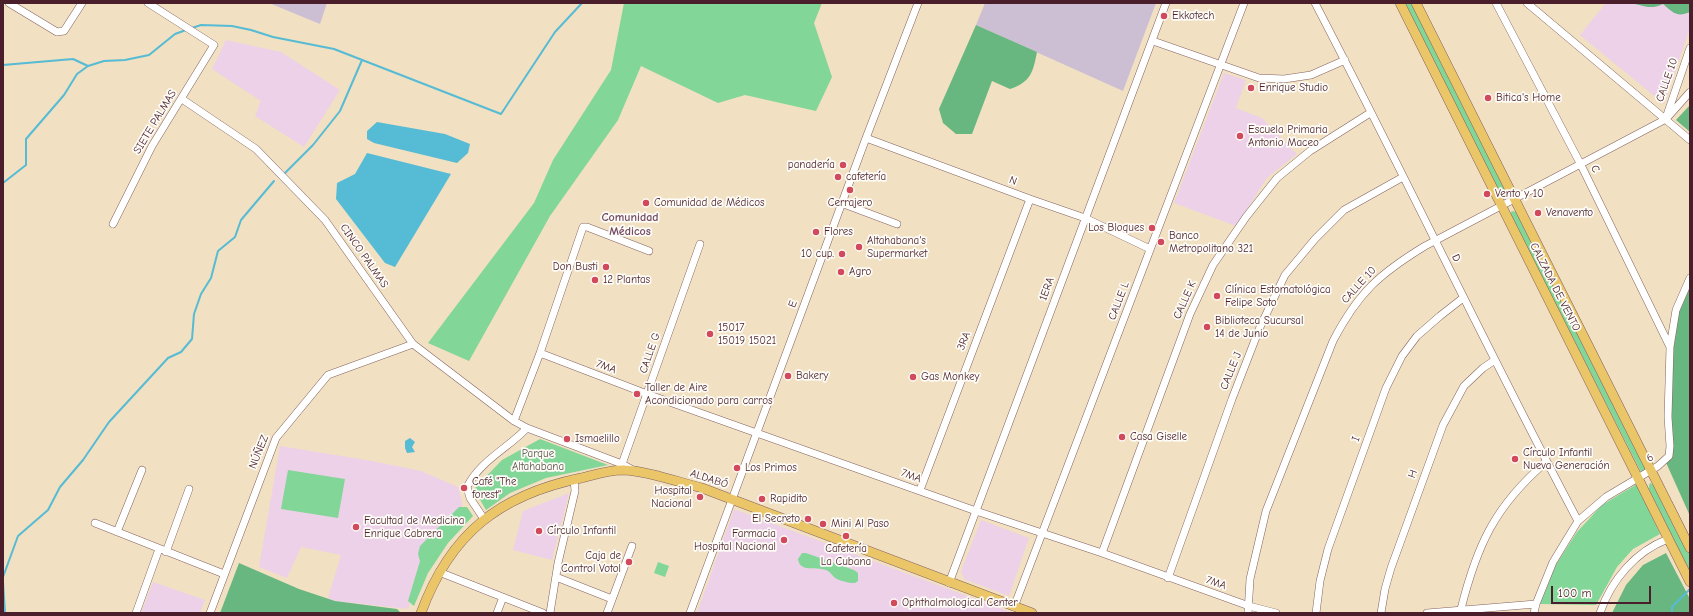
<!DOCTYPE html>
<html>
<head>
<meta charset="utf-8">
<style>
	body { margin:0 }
	#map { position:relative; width:1693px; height:616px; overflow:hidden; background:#f1e0c1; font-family:"Comic Neue",sans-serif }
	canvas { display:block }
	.frame { position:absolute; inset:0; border:4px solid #4a1f2b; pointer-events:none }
	.scale { position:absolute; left:1551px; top:586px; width:100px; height:18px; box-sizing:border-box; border:2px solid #4a1f2b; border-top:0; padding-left:5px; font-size:12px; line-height:14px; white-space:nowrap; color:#4a1f2b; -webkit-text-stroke:3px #fdfcf7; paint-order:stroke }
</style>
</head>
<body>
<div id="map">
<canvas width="1693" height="616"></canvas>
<div class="frame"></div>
<div class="scale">100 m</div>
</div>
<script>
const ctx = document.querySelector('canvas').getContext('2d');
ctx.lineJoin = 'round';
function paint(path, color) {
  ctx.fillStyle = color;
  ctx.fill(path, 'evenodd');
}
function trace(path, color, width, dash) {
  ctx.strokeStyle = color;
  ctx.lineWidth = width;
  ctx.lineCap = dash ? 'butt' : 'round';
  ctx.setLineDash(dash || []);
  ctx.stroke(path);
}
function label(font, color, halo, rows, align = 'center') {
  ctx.font = font + ' "Comic Neue",sans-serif';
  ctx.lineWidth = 3.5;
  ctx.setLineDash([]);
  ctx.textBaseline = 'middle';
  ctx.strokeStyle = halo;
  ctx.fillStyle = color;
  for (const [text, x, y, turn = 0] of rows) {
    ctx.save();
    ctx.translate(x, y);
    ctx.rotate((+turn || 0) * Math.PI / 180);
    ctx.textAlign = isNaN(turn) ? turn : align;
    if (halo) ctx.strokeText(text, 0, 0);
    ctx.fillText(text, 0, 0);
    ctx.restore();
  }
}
paint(new Path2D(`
	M1606,3H1679L1690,12V28L1664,104L1580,35Z
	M226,40L281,52L340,90L304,147L255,116L261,101L212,69Z
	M1224,73L1246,80L1236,108L1262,118L1297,154L1267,178L1236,226L1174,203Z
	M280,446L372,461L421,471L458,487L462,502V512L431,543L408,609L335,601L328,598L341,555L301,547L287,578L259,567Z
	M569,493L552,560L513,550L523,511Z
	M734,509L916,577L1013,613H697Z
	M981,520L1029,538L1009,596L964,579L961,571Z
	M153,582L205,600L200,613H141Z`), '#edd1e9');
paint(new Path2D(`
	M269,3H327L320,24Z
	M985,3H1156L1123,91L976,25Z`), '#ccbfd4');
paint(new Path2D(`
	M624,3H822L814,23L832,77L816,111L745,95L718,103L641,66L618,120L550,216L469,361L428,343L534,203L553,160L611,70Z
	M1401,3H1413L1505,188V191L1503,193L1499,192Z
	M1512,211L1517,212L1646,469L1641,472L1510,214Z
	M540,439L608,465L546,478L510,493L486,510L474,489L502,460Z
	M288,470L345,479L338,518L281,509Z
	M1650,483L1656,486L1690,554V572L1649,489V485Z
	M1637,484L1660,534L1633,549L1617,567L1596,605L1540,604L1555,566L1577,532L1602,505Z
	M459,507H467L473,516L448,543L428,573L414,606L408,601L420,561L418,554L420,546Z
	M802,553H806L854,570L858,573V581L855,583C849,583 839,581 834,577C832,575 830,572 828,571C818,565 800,574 798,559Z
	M658,562L669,566L665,577L654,573Z`), '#82d698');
paint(new Path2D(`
	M1631,3H1690V12C1677,18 1672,12 1663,4C1650,10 1645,6 1631,3Z
	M976,25L1037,52C1033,72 1031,82 1010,89L992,81L972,134H956L943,123L939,109Z
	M1690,105V132L1676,120Z
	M1690,274V516L1664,458L1667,448V343L1685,283Z
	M1666,553L1690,599V613H1612L1626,585L1643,565Z
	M239,563L299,589L335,601L397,609L401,613H220Z`), '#69b780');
paint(new Path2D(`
	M377,122L445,134L470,144L468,153L457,163L374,143L367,139V131Z
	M367,153L451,174L395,267L385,263L336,199L337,183L355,174Z
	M410,438L415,442L412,447L415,452L407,453L405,448V441Z`), '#56bbd4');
trace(new Path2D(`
	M192,28L201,25L232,26L251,30L273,37L334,49L501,114L555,32L582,3
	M3,65L73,59L88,66
	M285,173L313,145L340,111L362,60
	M3,183L26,165V139L64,95L77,74L88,66L104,61L125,60L149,55L175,34L186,30
	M3,577L18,536L48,510L60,487L83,460L109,422L168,358L181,352L192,339L194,314L201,294L211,278L218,251L235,237L241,220L274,181
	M3,582L5,613
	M1672,613V607L1690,589`), '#56bbd4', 2);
const minor = new Path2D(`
	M9,3L57,32L64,31L82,3
	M1315,3C1405,175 1487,350 1578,521
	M1496,3L1580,163L1670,347
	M1527,3L1690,140
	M1153,41L1259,78L1284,79L1311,75L1345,60
	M182,99L256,149L325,220L413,344L514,421L527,428L622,464L633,470
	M1667,115L1690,48
	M866,138L1030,199L1085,218L1150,249
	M841,203L897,224
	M113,224L152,146L214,45L148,3
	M540,353L647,394L976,511L1102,553L1249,606L1276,613
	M514,421L540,353L583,227H587L649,251
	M622,468V464L700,244
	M920,490L1030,199
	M484,519L470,498L467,487C481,460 507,449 527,428
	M95,523L224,574
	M117,532L142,470
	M166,552L189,489
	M1102,553L1190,314L1213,265L1246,217L1277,178L1310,151L1370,113
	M439,572L543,613
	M556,577L612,599
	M1168,578L1232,399L1260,327L1285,275L1315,239L1344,210L1403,177
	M949,583L1166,3
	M1014,607L1244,3
	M1461,609C1477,545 1495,506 1546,462
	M136,613L159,549
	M210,613L276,438L328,375L413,344
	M497,613L503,597
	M550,613L558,563L575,491L574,479
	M607,613L632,546
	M690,613L866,138L918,3
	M1248,613L1250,579L1266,511L1333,341C1358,293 1379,274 1425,246L1666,119L1690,92
	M1316,613L1320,581L1328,549L1386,388L1402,356L1417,336L1440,316L1463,298
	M1381,613L1385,589L1391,568L1443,425L1464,386L1483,368L1495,360
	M1427,613L1536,604
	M1534,613L1536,604L1553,562L1578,521L1606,497L1658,466L1669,456L1670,446L1668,417L1670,347L1676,310L1690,278
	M1600,613C1611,580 1636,551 1668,539`);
const major = new Path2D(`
	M1400,3L1690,582
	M1416,3L1690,548
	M421,613C450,534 499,495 581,478C594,475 609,470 623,470C648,471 678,482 702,488L1032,613`);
trace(minor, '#846360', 8);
trace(major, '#846360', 10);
trace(minor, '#fff', 7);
trace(major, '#ebc669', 9);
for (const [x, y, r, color] of [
	[1164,16,4,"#d1495b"],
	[1251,88,4,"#d1495b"],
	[1488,98,4,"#d1495b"],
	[1240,136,4,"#d1495b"],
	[843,165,4,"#d1495b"],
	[838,177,4,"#d1495b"],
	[850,190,4,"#d1495b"],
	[1487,194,4,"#d1495b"],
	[646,203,4,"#d1495b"],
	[1538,213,4,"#d1495b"],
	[1152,228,4,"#d1495b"],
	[816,232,4,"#d1495b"],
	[1161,242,4,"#d1495b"],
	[859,247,4,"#d1495b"],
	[842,254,4,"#d1495b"],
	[606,267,4,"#d1495b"],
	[841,272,4,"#d1495b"],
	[595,280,4,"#d1495b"],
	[1217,296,4,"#d1495b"],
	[1207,327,4,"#d1495b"],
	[710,334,4,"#d1495b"],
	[788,376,4,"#d1495b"],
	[913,377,4,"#d1495b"],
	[637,394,4,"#d1495b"],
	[1122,437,4,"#d1495b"],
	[567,439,4,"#d1495b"],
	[1515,459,4,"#d1495b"],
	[737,468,4,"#d1495b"],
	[464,488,4,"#d1495b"],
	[700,497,4,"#d1495b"],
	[762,499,4,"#d1495b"],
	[808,519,4,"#d1495b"],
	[823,524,4,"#d1495b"],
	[356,527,4,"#d1495b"],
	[539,531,4,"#d1495b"],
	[846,536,4,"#d1495b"],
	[784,540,4,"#d1495b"],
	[629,562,4,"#d1495b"],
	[894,603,4,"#d1495b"]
]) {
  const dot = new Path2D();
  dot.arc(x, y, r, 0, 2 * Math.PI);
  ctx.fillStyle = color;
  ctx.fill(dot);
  trace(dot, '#fdfcf7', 1.5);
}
label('11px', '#4a1f2b', '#fdfcf7', [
	["Ekkotech",1172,16],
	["Enrique Studio",1259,88],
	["Bitica's Home",1496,98],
	["Escuela Primaria",1248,130],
	["Antonio Maceo",1248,143],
	["panadería",835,165,"right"],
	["cafetería",846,177],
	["Vento y 10",1495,194],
	["Comunidad de Médicos",654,203],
	["Cerrajero",850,203,"center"],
	["Venavento",1546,213],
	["Los Bloques",1144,228,"right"],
	["Flores",824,232],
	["Banco",1169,236],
	["Metropolitano 321",1169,249],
	["Altahabana's",867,241],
	["Supermarket",867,254],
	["10 cup.",834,254,"right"],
	["Don Busti",598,267,"right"],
	["Agro",849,272],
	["12 Plantas",603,280],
	["Clínica Estomatológica",1225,290],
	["Felipe Soto",1225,303],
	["Biblioteca Sucursal",1215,321],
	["14 de Junio",1215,334],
	["15017",718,328],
	["15019 15021",718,341],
	["Bakery",796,376],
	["Gas Monkey",921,377],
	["Taller de Aire",645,388],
	["Acondicionado para carros",645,401],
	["Casa Giselle",1130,437],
	["Ismaelillo",575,439],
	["Círculo Infantil",1523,453],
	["Nueva Generación",1523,466],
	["Los Primos",745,468],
	["Café \"The",472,482],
	["forest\"",472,495],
	["Hospital",692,491,"right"],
	["Nacional",692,504,"right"],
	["Rapidito",770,499],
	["El Secreto",800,519,"right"],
	["Facultad de Medicina",364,521],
	["Enrique Cabrera",364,534],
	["Mini Al Paso",831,524],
	["Círculo Infantil",547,531],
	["Farmacia",776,534,"right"],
	["Hospital Nacional",776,547,"right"],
	["Cafetería",846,549,"center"],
	["La Cubana",846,562,"center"],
	["Caja de",621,556,"right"],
	["Control Votol",621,569,"right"],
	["Ophthalmological Center",902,603]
], 'left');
label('11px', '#4a1f2b', '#fdfcf7', [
	["CALLE 10",1667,80,-71],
	["SIETE PALMAS",155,122,-59],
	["C",1595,169,64],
	["N",1013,181,21],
	["CINCO PALMAS",364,256,55],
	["D",1456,258,65],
	["CALLE 10",1359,285,-48],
	["CALZADA DE VENTO",1555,287,63],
	["1ERA",1047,289,-70],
	["CALLE K",1185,300,-66],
	["CALLE L",1119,301,-69],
	["E",793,304,-70],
	["3RA",964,341,-69],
	["CALLE G",650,353,-71],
	["7MA",606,367,21],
	["CALLE J",1231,371,-68],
	["I",1356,439,-70],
	["NÚÑEZ",259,452,-68],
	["6",1650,458,-36],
	["H",1413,474,-70],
	["7MA",911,476,20],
	["ALDABÓ",709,479,18],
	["7MA",1216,583,19]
]);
label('11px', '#5b564c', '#fdfcf7', [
	["Parque",538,454],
	["Altahabana",538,467]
]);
label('bold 12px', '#764d65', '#fdfcf7', [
	["Comunidad",630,218],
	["Médicos",630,232]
]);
</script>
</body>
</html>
